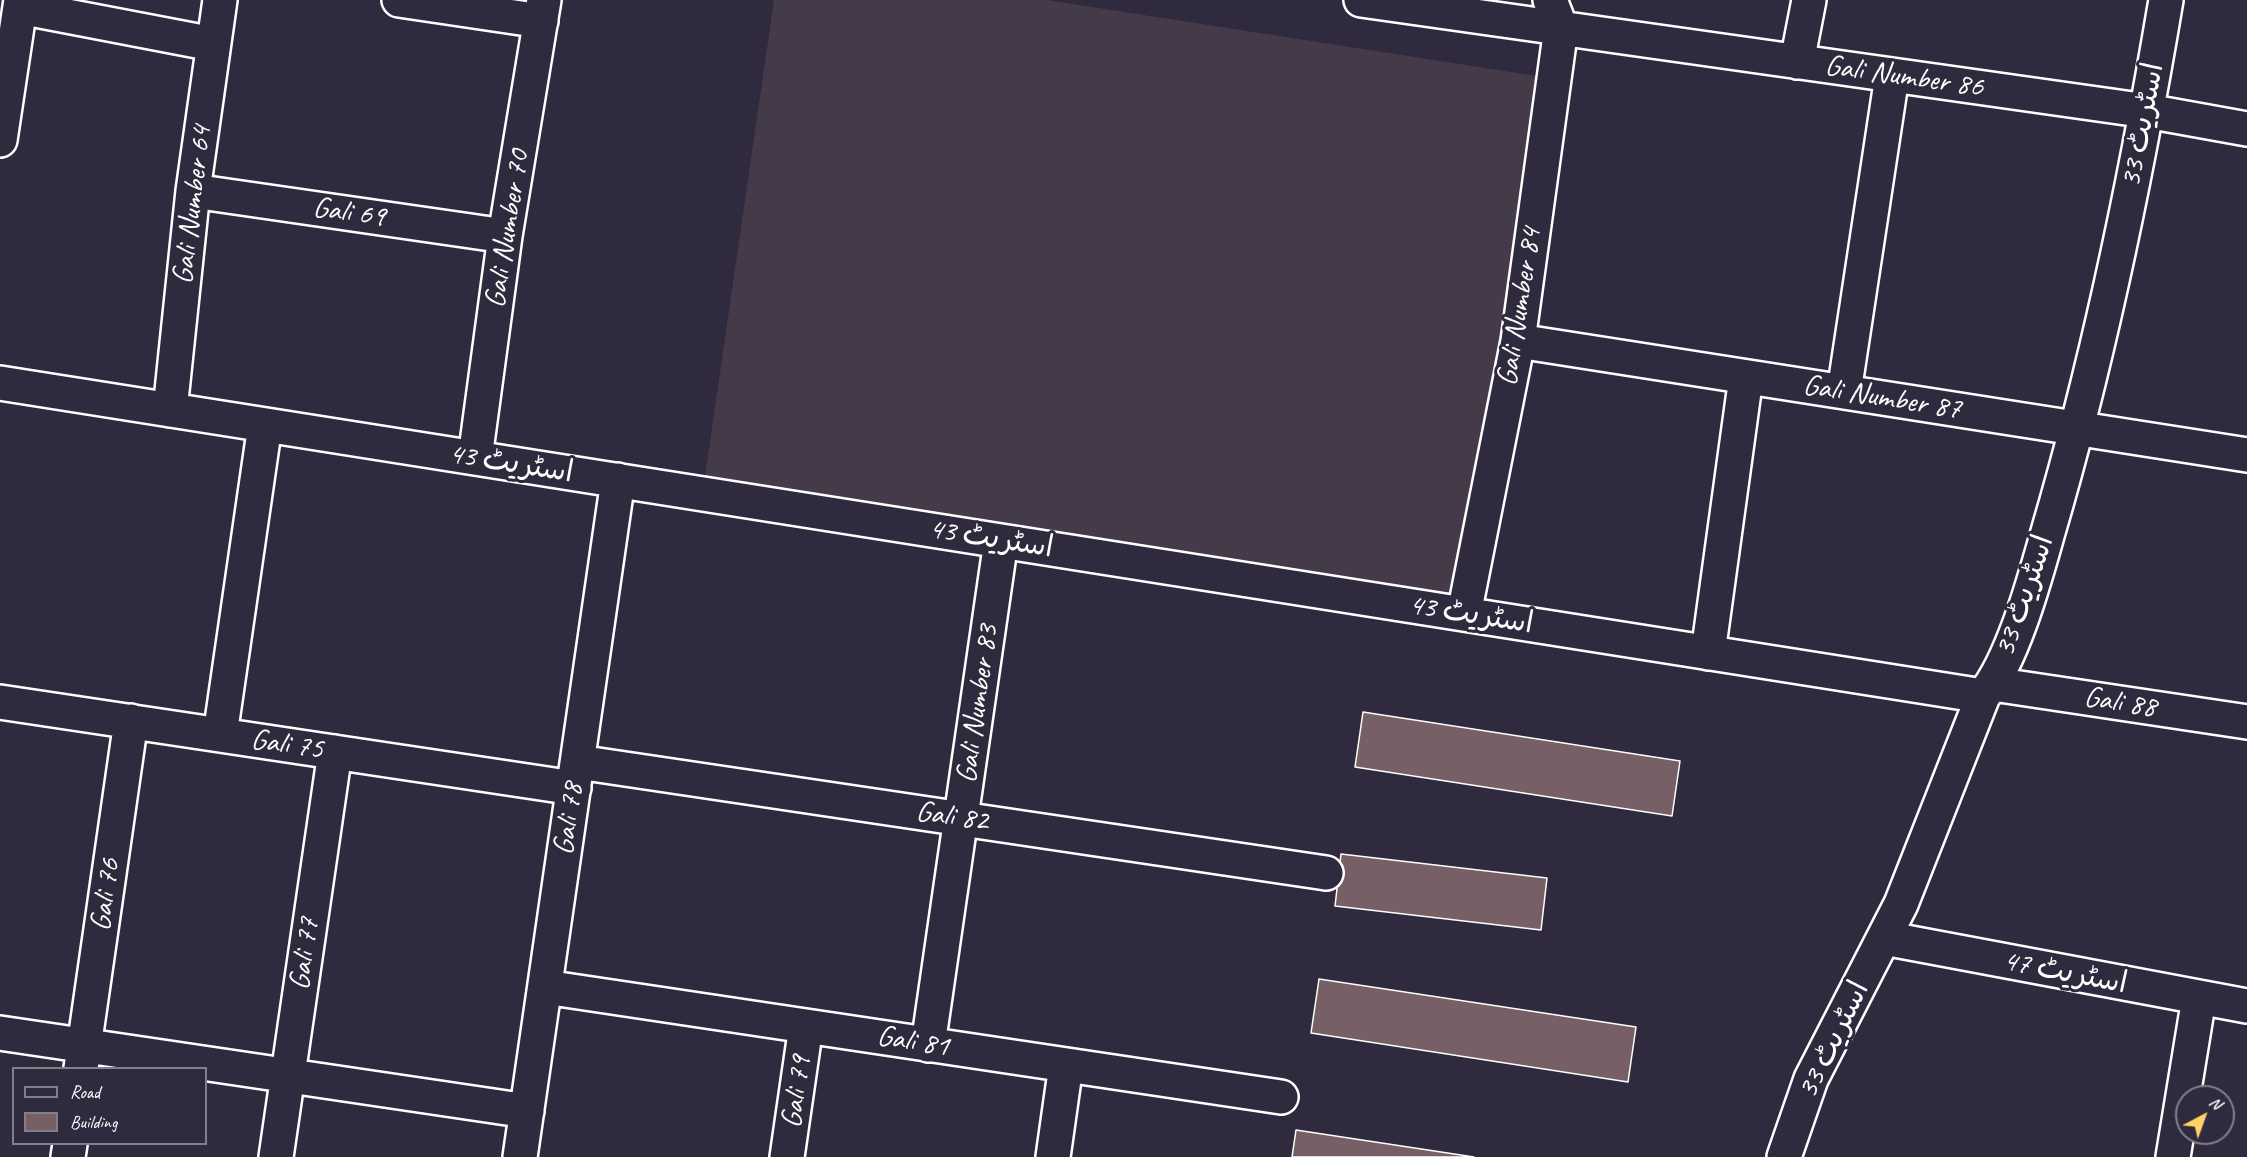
<!DOCTYPE html>
<html>
<head>
<meta charset="utf-8">
<style>
	body { margin:0 }
	#map { position:relative; width:2247px; height:1157px; overflow:hidden; background:#2f2a3d; font-family:Caveat,sans-serif }
	canvas { display:block }
	.legend { position:absolute; left:12px; top:1067px; width:195px; height:78px; box-sizing:border-box; background:#2f2a3d; border:2px solid #827f8b; margin:0; padding:8px 10px; list-style:none; font-size:18px; color:#fff }
	.legend li { display:flex; align-items:center; gap:12px; height:30px }
	.legend b { width:30px; border:2px solid #827f8b }
	.north { position:absolute; left:2175px; top:1085px; width:60px; height:60px; box-sizing:border-box; background:#2f2a3d; border:2px solid #827f8b; border-radius:50%; rotate:41deg; font-size:16px; font-weight:700; line-height:24px; text-align:center; color:#fff }
	.north::after { content:''; display:block; margin:auto; width:21px; height:27px; background:#ffd166; clip-path:polygon(50% 0,100% 100%,50% 72%,0 100%) }
</style>
</head>
<body>
<div id="map">
<canvas width="2247" height="1157"></canvas>
<ul class="legend">
<li><b style="height:8px;background:#2f2a3d"></b>Road</li>
<li><b style="height:16px;background:#776065"></b>Building</li>
</ul>
<div class="north">N</div>
</div>
<script>
const ctx = document.querySelector('canvas').getContext('2d');
ctx.lineJoin = 'round';
function paint(path, color) {
  ctx.fillStyle = color;
  ctx.fill(path, 'evenodd');
}
function trace(path, color, width, dash) {
  ctx.strokeStyle = color;
  ctx.lineWidth = width;
  ctx.lineCap = dash ? 'butt' : 'round';
  ctx.setLineDash(dash || []);
  ctx.stroke(path);
}
function label(font, color, halo, rows, align = 'center') {
  ctx.font = font + ' Caveat,"Playpen Sans Arabic",sans-serif';
  ctx.lineWidth = 6;
  ctx.setLineDash([]);
  ctx.textBaseline = 'middle';
  ctx.strokeStyle = halo;
  ctx.fillStyle = color;
  for (const [text, x, y, turn = 0] of rows) {
    ctx.save();
    ctx.translate(x, y);
    ctx.rotate((+turn || 0) * Math.PI / 180);
    ctx.textAlign = isNaN(turn) ? turn : align;
    if (halo) ctx.strokeText(text, 0, 0);
    ctx.fillText(text, 0, 0);
    ctx.restore();
  }
}
paint(new Path2D(`
	M774,0H1047L1537,76L1469,627L703,490Z`), '#453a49');
const building = new Path2D(`
	M1363,712L1680,761L1672,816L1355,767Z
	M1341,854L1547,878L1541,930L1335,906Z
	M1319,979L1636,1027L1628,1082L1311,1033Z
	M1296,1130L1474,1157H1292Z`);
paint(building, '#776065');
trace(building, '#fff', 1.5);
const minor = new Path2D(`
	M399,0L541,21
	M1361,0L2147,111L2247,129
	M20,7L213,44
	M1797,62L1809,0
	M0,140L21,0
	M193,191L505,236
	M1518,341L2247,455
	M0,383L1983,696
	M1844,392L1892,76
	M170,410L193,191L220,0
	M475,458L505,236L544,0
	M1464,614L1518,341L1561,28L1550,0
	M1708,653L1746,377
	M1993,684L2247,722
	M0,702L574,788
	M220,735L265,425
	M578,762L1326,873
	M1884,938L2247,1006
	M545,987L1281,1097
	M0,1033L527,1111
	M928,1045L1001,541
	M81,1068L131,721
	M68,1157L70,1144
	M276,1157L335,752
	M520,1157L618,480
	M787,1157L806,1026
	M1053,1157L1066,1065
	M1784,1157L1811,1079L1901,904L1983,696C2013,660 2035,578 2048,532C2099,358 2136,179 2166,0
	M2173,1157L2199,998`);
trace(minor, '#fff', 38);
trace(minor, '#2f2a3d', 33);
label('30px', '#fff', '#2f2a3d', [
	["Gali Number 86",1904,77,8],
	["اسٹریٹ 33",2143,125,-79],
	["Gali Number 64",193,205,-83],
	["Gali 69",349,213,8],
	["Gali Number 70",508,229,-81],
	["Gali Number 84",1520,307,-81],
	["Gali Number 87",1882,398,9],
	["اسٹریٹ 43",511,464,9],
	["اسٹریٹ 43",991,539,9],
	["اسٹریٹ 33",2025,596,-71],
	["اسٹریٹ 43",1471,615,9],
	["Gali 88",2120,703,9],
	["Gali Number 83",978,704,-82],
	["Gali 75",287,745,8],
	["Gali 82",952,817,8],
	["Gali 78",569,819,-82],
	["Gali 76",106,895,-82],
	["Gali 77",305,954,-82],
	["اسٹریٹ 47",2065,973,11],
	["اسٹریٹ 33",1834,1040,-64],
	["Gali 81",913,1042,9],
	["Gali 79",797,1092,-82]
]);
</script>
</body>
</html>
